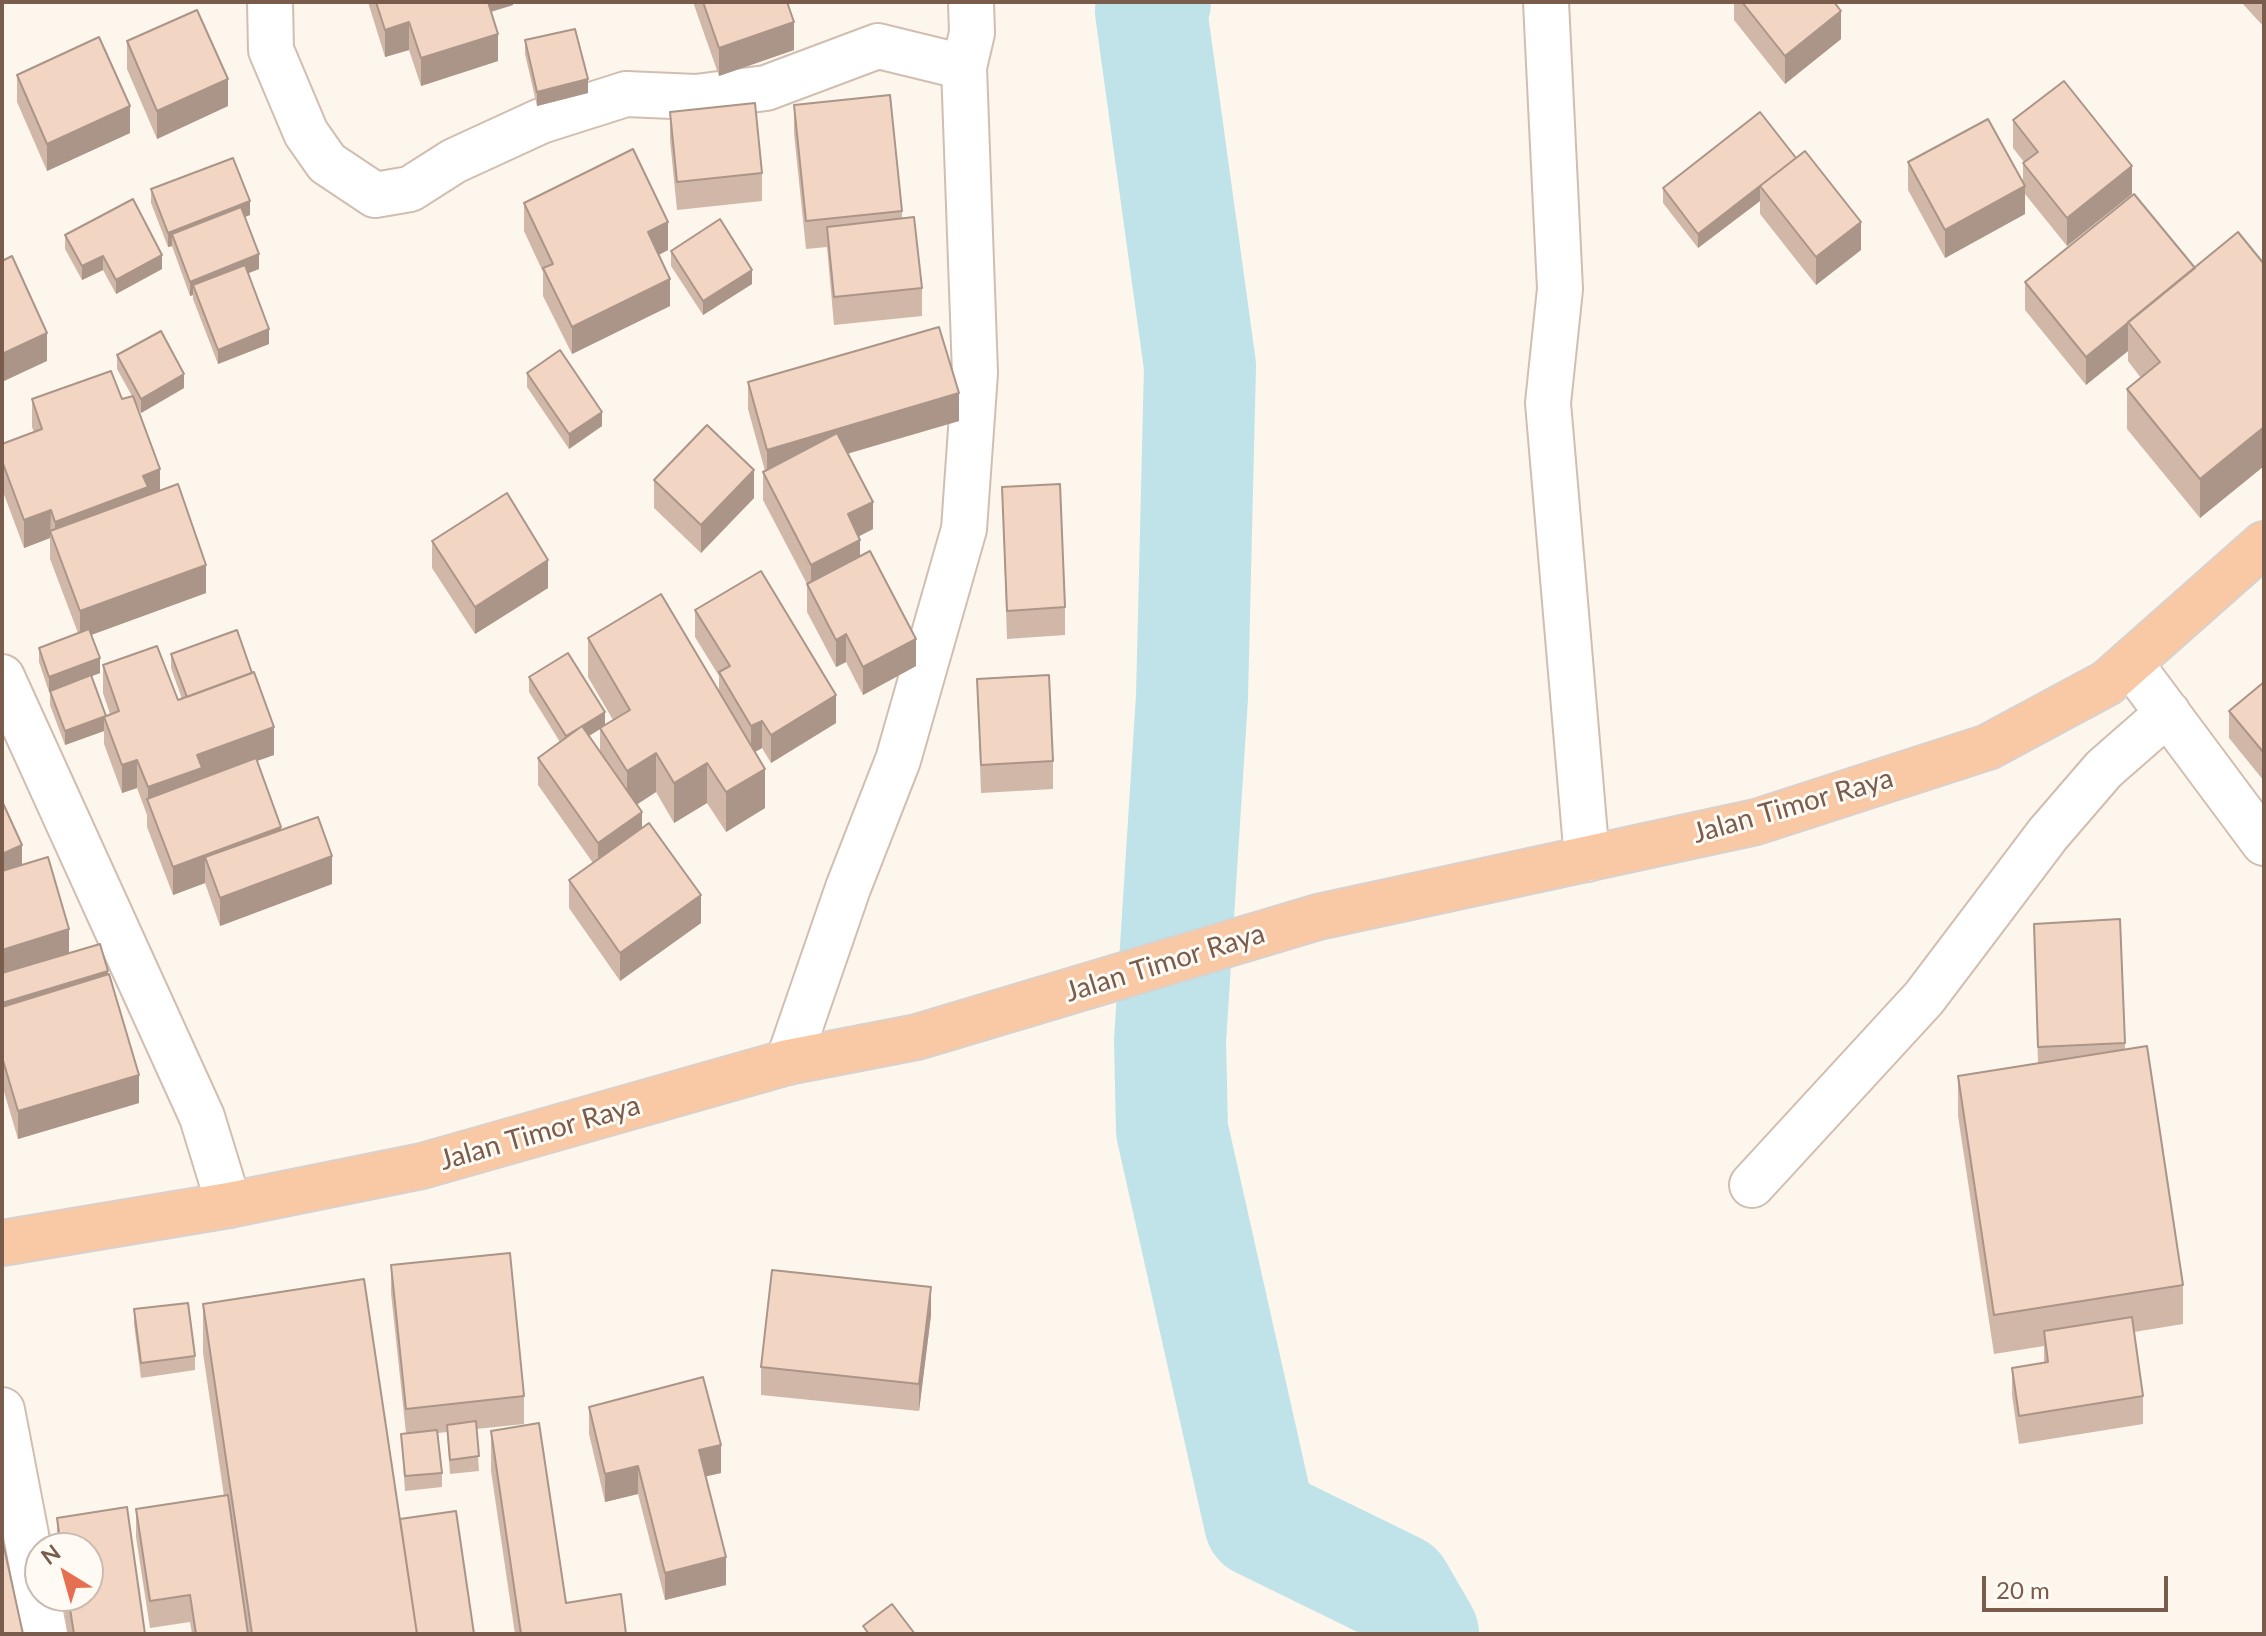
<!DOCTYPE html>
<html>
<head>
<meta charset="utf-8">
<style>
	body { margin:0 }
	#map { position:relative; width:2266px; height:1636px; overflow:hidden; background:#fdf6ec; font-family:Lato,sans-serif }
	canvas { display:block }
	.frame { position:absolute; inset:0; border:4px solid #7a5c4d; pointer-events:none }
	.north { position:absolute; left:24px; top:1532px; width:80px; height:80px; box-sizing:border-box; background:#fffaf3; border:2px solid #cabbb1; border-radius:50%; rotate:323deg; font-size:22px; font-weight:700; line-height:32px; text-align:center; color:#7a5c4d }
	.north::after { content:''; display:block; margin:auto; width:28px; height:36px; background:#e76f51; clip-path:polygon(50% 0,100% 100%,50% 72%,0 100%) }
	.scale { position:absolute; left:1982px; top:1576px; width:186px; height:36px; box-sizing:border-box; border:4px solid #7a5c4d; border-top:0; padding-left:10px; font-size:24px; line-height:28px; white-space:nowrap; color:#7a5c4d; -webkit-text-stroke:6px #fffaf3; paint-order:stroke }
</style>
</head>
<body>
<div id="map">
<canvas width="2266" height="1636"></canvas>
<div class="frame"></div>
<div class="north">N</div>
<div class="scale">20 m</div>
</div>
<script>
const ctx = document.querySelector('canvas').getContext('2d');
ctx.lineJoin = 'round';
function trace(path, color, width, dash) {
  ctx.strokeStyle = color;
  ctx.lineWidth = width;
  ctx.lineCap = dash ? 'butt' : 'round';
  ctx.setLineDash(dash || []);
  ctx.stroke(path);
}
function paint(path, color) {
  ctx.fillStyle = color;
  ctx.fill(path, 'evenodd');
}
function label(font, color, halo, rows, align = 'center') {
  ctx.font = font + ' Lato,sans-serif';
  ctx.lineWidth = 6;
  ctx.setLineDash([]);
  ctx.textBaseline = 'middle';
  ctx.strokeStyle = halo;
  ctx.fillStyle = color;
  for (const [text, x, y, turn = 0] of rows) {
    ctx.save();
    ctx.translate(x, y);
    ctx.rotate((+turn || 0) * Math.PI / 180);
    ctx.textAlign = isNaN(turn) ? turn : align;
    if (halo) ctx.strokeText(text, 0, 0);
    ctx.fillText(text, 0, 0);
    ctx.restore();
  }
}
trace(new Path2D(`
	M1155,2L1151,11L1200,366L1192,697L1170,1041L1172,1130L1260,1522L1397,1589L1423,1634`), '#bfe3e8', 112);
const minor = new Path2D(`
	M270,2L271,50L306,133L327,163L375,195L410,189L454,161L541,121L626,94L696,97L766,88L878,46L964,67
	M1546,2L1560,289L1548,403L1587,859
	M2130,663L2264,843
	M2,677L202,1117L229,1205
	M788,1062L848,888L898,760L964,529L975,373L964,67L972,33L971,2
	M1752,1185L1924,998L2048,834L2104,769L2168,713
	M2,1410L45,1634`);
const trunk = new Path2D(`
	M2,1243L229,1205L422,1166L788,1062L917,1037L1318,917L1756,822L1988,747L2107,683L2264,544`);
trace(minor, '#d1beb0', 48);
trace(trunk, '#dad1cd', 48);
trace(minor, '#fff', 44);
trace(trunk, '#f9c8a4', 44);
paint(new Path2D(`
	M368,2H513V5L491,12L498,61L421,86L409,50L385,57Z
	M693,2H787L794,50L719,76Z
	M1734,2H1834L1841,39L1785,84L1734,20Z
	M2241,2H2264V27Z
	M525,40L588,93L537,106L525,54Z
	M127,41L228,106L157,139L127,69Z
	M17,75L130,133L47,171L17,102Z
	M794,105L902,211V219L922,288V316L834,325L827,247L806,249L794,133Z
	M670,112L762,173V201L677,210L670,140Z
	M1760,112L1861,250L1816,285L1760,214V201L1698,248L1663,203V188Z
	M2013,120L2132,194L2067,246L2025,194V214L1945,258L1908,190V162L2023,183V163L2024,162L2013,148Z
	M151,189L250,215L245,217L259,269L248,273L269,344L218,364L193,299V295L190,296L172,246L168,247L151,203Z
	M524,203L668,250L659,255L670,306L572,354L543,296V272L524,231Z
	M65,235L162,269L116,294L103,270L82,280L65,249Z
	M671,251L752,284L703,315L671,266Z
	M2264,264V466L2200,518L2127,429V389L2141,378L2128,361V351L2086,385L2025,310V282L2195,268Z
	M117,355L184,388L141,413L134,400L160,491L206,593L91,635L100,673L92,676L106,716L110,714L103,693V665L178,700L182,699L171,668V654L274,755L257,761L281,830L332,884L220,926L205,883L173,895L147,827V815L137,788L122,793L104,744V731L65,745L50,705V691L49,692L39,662V648L78,633L50,559V538L24,548L2,489V444L34,432L32,427V399H122L132,396L117,369Z
	M527,373L602,426L569,449L527,387Z
	M748,382L959,421L847,454L873,529L859,536L860,556L916,666L863,695L846,662L836,667L807,612V584L763,500V472L765,471L748,409Z
	M654,480L754,498L701,553L654,508Z
	M1002,487L1065,607V635L1007,639Z
	M432,541L548,588L475,634L432,568Z
	M695,610L836,723L771,763L762,748L755,752L765,808L726,832L707,803L674,823L656,792L637,804L642,828L701,923L620,981L569,908V880L593,863L538,785V758L560,742L529,692V677L605,725L613,720L588,677V638L719,692V676L695,637ZM600,729V752L589,736Z
	M977,679L1053,761V789L981,793Z
	M2264,682V781L2229,738V711Z
	M2,801L22,865L69,953L108,974L139,1103L18,1139L2,1085Z
	M2034,924L2125,1043V1050L2183,1285V1324L2134,1332L2143,1396V1424L2019,1444L2012,1395V1368L2044,1363V1346L1994,1354L1958,1116V1076L2038,1063Z
	M391,1265L524,1396V1424L476,1429L479,1471L450,1474L447,1432L438,1433L442,1473V1487L405,1491L401,1434L406,1433L391,1293Z
	M203,1304L400,1519L474,1634H192L190,1622L150,1628L136,1537V1509L224,1496L203,1353Z
	M134,1309L195,1356V1370L141,1378L134,1324Z
	M931,1315L919,1411L761,1395V1367Z
	M589,1407L721,1473L706,1476L726,1585L665,1600L638,1494L605,1502L589,1434Z
	M491,1431L566,1603L626,1634H515L491,1471Z
	M127,1507L145,1634H68L63,1596H88V1548H57V1518Z`), '#d1b7a8');
paint(new Path2D(`
	M483,2H513V5L483,14Z
	M1841,11V39L1785,84V56Z
	M409,22V50L385,57V30Z
	M794,22V50L719,76V48Z
	M498,34V61L421,86V58Z
	M228,79V106L157,139V111Z
	M588,79V93L537,106V92Z
	M130,106V133L47,171V144Z
	M2132,166V194L2067,246V218Z
	M1760,186V201L1698,248V234Z
	M2025,186V214L1945,258V230Z
	M250,201V215L176,244L172,234V246L168,247V233Z
	M668,222V250L648,260V232Z
	M1861,222V250L1816,285V257Z
	M259,254V269L196,294L193,285V295L190,296V282Z
	M162,255V269L116,294V280Z
	M103,256V270L82,280V266Z
	M752,270V284L703,315V301Z
	M670,279V306L572,354V327Z
	M2128,323V351L2086,385V357Z
	M269,329V344L218,364V350Z
	M47,333V361L2,382V354Z
	M184,374V388L141,413V399Z
	M959,393V421L767,477V450Z
	M602,412V426L569,449V434Z
	M2264,427V466L2200,518V479Z
	M160,469V497L55,543V522L143,476Z
	M754,470V498L701,553V525Z
	M873,502V529L848,542V514Z
	M51,510L50,538L24,548V520Z
	M860,540V567L811,592V565Z
	M548,560V588L475,634V607Z
	M206,565V593L80,639V611Z
	M846,634V662L836,667V640Z
	M916,639V666L863,695V667Z
	M100,658V673L49,692V677Z
	M836,695V723L771,763V735Z
	M605,712V726L566,750V736Z
	M104,717V731L65,745V731Z
	M762,721V748L751,754V726Z
	M274,727V755L148,799V787L197,755Z
	M656,753V792L627,811V771Z
	M137,760V788L122,793V765Z
	M707,763V803L674,823V783Z
	M765,769V808L726,832V792Z
	M642,812V840L598,871V843Z
	M281,827V855L205,857V883L173,895V867Z
	M22,845V872L2,882V854Z
	M332,856V884L220,926V898Z
	M701,895V923L620,981V953Z
	M69,929V957L2,977V950Z
	M108,971V985L2,1018V1003Z
	M139,1075V1103L18,1139V1111Z
	M4,1102V1130L2,1131V1103Z
	M931,1287V1315L919,1411V1384Z
	M721,1445V1473L699,1478V1450Z
	M638,1466V1494L605,1502V1474Z
	M726,1557V1585L665,1600V1573Z`), '#aa9588');
const building = new Path2D(`
	M376,2H488L498,34L421,58L409,22L385,30Z
	M703,2H787L794,22L719,48Z
	M1742,2H1834L1841,11L1785,56Z
	M197,10L228,79L157,111L127,41Z
	M575,29L588,79L537,92L525,40Z
	M99,37L130,106L47,144L17,75Z
	M2064,81L2132,166L2067,218L2023,163L2038,152L2013,120Z
	M890,95L902,211L806,221L794,105Z
	M755,103L762,173L677,182L670,112Z
	M1760,112L1796,158L1698,234L1663,188Z
	M1988,119L2025,186L1945,230L1908,162Z
	M633,149L668,222L648,232L670,279L572,327L543,268L553,264L524,203Z
	M1805,151L1861,222L1816,257L1760,186Z
	M233,158L250,201L168,233L151,189Z
	M2134,194L2195,268L2086,357L2025,282Z
	M133,199L162,255L116,280L103,256L82,266L65,235Z
	M241,207L259,254L190,282L172,234Z
	M914,217L922,288L834,297L827,227Z
	M720,219L752,270L703,301L671,251Z
	M2238,232L2264,264V427L2200,479L2127,389L2160,362L2128,322Z
	M12,256L47,333L2,354V261Z
	M245,265L269,329L218,350L193,285Z
	M939,327L959,393L767,450L748,382Z
	M161,331L184,374L141,399L117,355Z
	M560,350L602,412L569,434L527,373Z
	M111,371L122,399L133,396L160,469L143,476L148,487L55,522L51,510L24,520L2,461V444L42,429L32,399Z
	M707,425L754,470L701,525L654,480Z
	M837,433L873,502L848,514L860,540L811,565L763,472Z
	M178,484L206,565L80,611L50,531Z
	M1060,484L1065,607L1007,611L1002,487Z
	M507,493L548,560L475,607L432,541Z
	M870,551L916,639L863,667L846,634L836,640L807,584Z
	M761,571L836,695L771,735L762,721L751,726L719,672L730,666L695,610Z
	M661,594L765,769L726,792L707,763L674,783L656,753L627,771L600,728L630,710L588,638Z
	M89,629L100,658L49,677L39,648Z
	M237,630L252,673L187,697L171,654Z
	M157,646L178,700L254,672L274,727L197,755L202,768L148,787L137,760L122,765L104,717L119,711L103,665Z
	M568,653L605,712L566,736L529,677Z
	M91,675L106,716L65,731L50,691Z
	M1049,675L1053,761L981,765L977,679Z
	M2264,682V753L2229,711Z
	M582,726L642,812L598,843L538,758Z
	M256,758L281,827L173,867L147,799Z
	M2,801L22,845L2,854Z
	M318,817L332,856L220,898L205,857Z
	M649,823L701,895L620,953L569,880Z
	M48,857L69,929L2,950V871Z
	M2120,919L2125,1043L2038,1047L2034,924Z
	M100,944L108,971L2,1003V973Z
	M109,974L139,1075L18,1111L2,1057V1007Z
	M2147,1046L2183,1285L1994,1315L1958,1076Z
	M510,1253L524,1396L406,1409L391,1265Z
	M772,1270L931,1287L919,1384L761,1367Z
	M364,1279L417,1634H252L203,1304Z
	M188,1303L195,1356L141,1363L134,1309Z
	M2132,1317L2143,1396L2019,1416L2012,1368L2048,1362L2044,1331Z
	M703,1377L721,1445L699,1450L726,1557L665,1573L638,1466L605,1474L589,1407Z
	M476,1421L479,1456L450,1460L447,1425Z
	M539,1423L566,1603L621,1594L626,1634H521L491,1431Z
	M437,1430L442,1473L405,1476L401,1434Z
	M228,1495L248,1634H196L190,1595L150,1601L136,1509Z
	M127,1507L145,1634H74L68,1596H88V1548H61L57,1518Z
	M456,1511L474,1634H417L400,1519Z
	M2,1538L23,1634H2Z
	M892,1604L915,1634H869L863,1626Z`);
paint(building, '#f3d5c3');
trace(building, '#aa9588', 2);
label('28px', '#7a5c4d', '#fffaf3', [
	["Jalan Timor Raya",1793,806,-16],
	["Jalan Timor Raya",1165,963,-17],
	["Jalan Timor Raya",540,1133,-16]
]);
</script>
</body>
</html>
